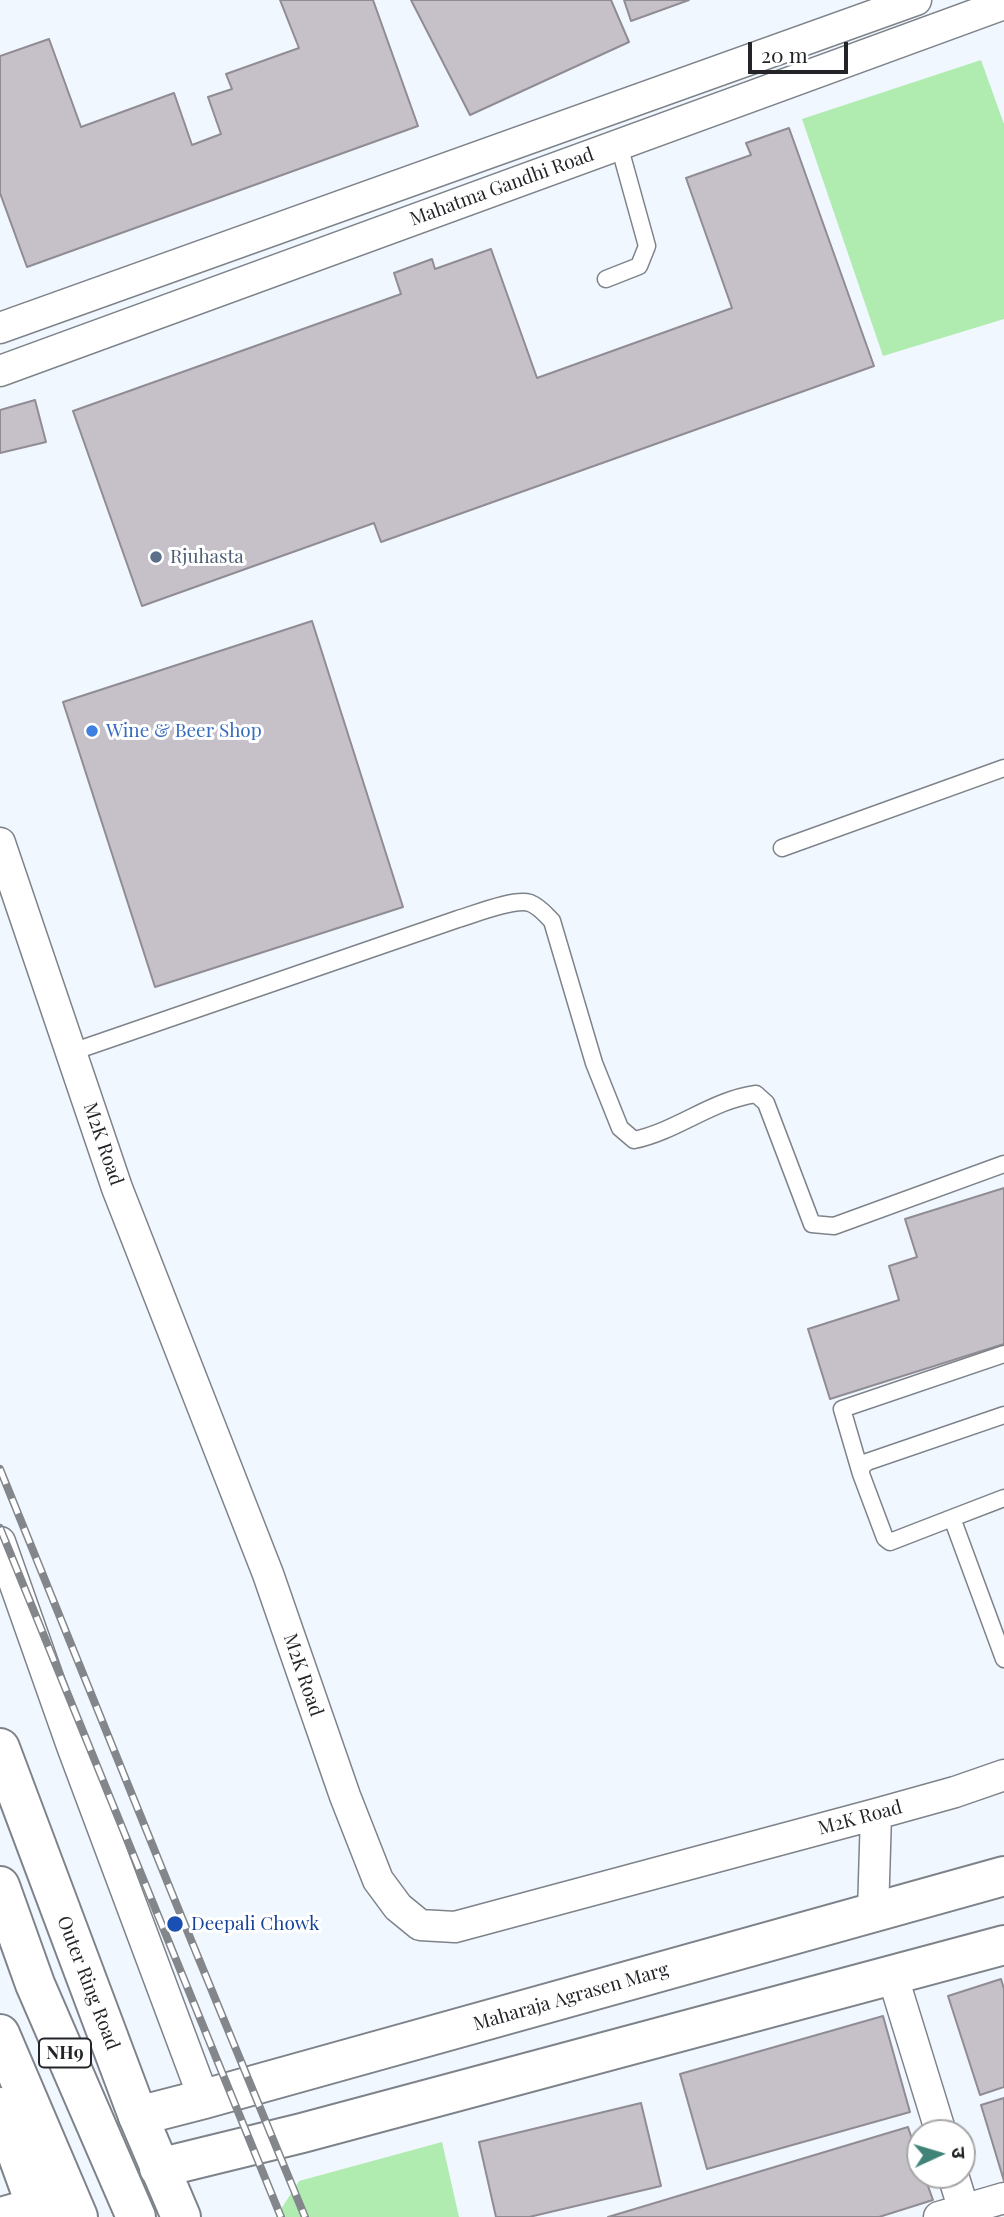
<!DOCTYPE html>
<html>
<head>
<meta charset="utf-8">
<style>
	body { margin:0 }
	#map { position:relative; width:1004px; height:2217px; overflow:hidden; background:#f1f7fe; font-family:"Playfair Display","Noto Sans Devanagari",serif }
	canvas { display:block }
	.north { position:absolute; left:906px; top:2119px; width:70px; height:70px; box-sizing:border-box; background:#fff; border:2px solid #a7a7a9; border-radius:50%; rotate:86deg; font-size:19px; font-weight:700; line-height:28px; text-align:center; color:#222427 }
	.north::after { content:''; display:block; margin:auto; width:24px; height:32px; background:#408477; clip-path:polygon(50% 0,100% 100%,50% 72%,0 100%) }
	.scale { position:absolute; left:748px; top:42px; width:100px; height:32px; box-sizing:border-box; border:4px solid #222427; border-top:0; padding-left:9px; font-size:21px; line-height:24px; white-space:nowrap; color:#222427; -webkit-text-stroke:5px #fff; paint-order:stroke }
</style>
</head>
<body>
<div id="map">
<canvas width="1004" height="2217"></canvas>
<div class="north">उ</div>
<div class="scale">20 m</div>
</div>
<script>
const ctx = document.querySelector('canvas').getContext('2d');
ctx.lineJoin = 'round';
function paint(path, color) {
  ctx.fillStyle = color;
  ctx.fill(path, 'evenodd');
}
function trace(path, color, width, dash) {
  ctx.strokeStyle = color;
  ctx.lineWidth = width;
  ctx.lineCap = dash ? 'butt' : 'round';
  ctx.setLineDash(dash || []);
  ctx.stroke(path);
}
function label(font, color, halo, rows, align = 'center') {
  ctx.font = font + ' "Playfair Display",serif';
  ctx.lineWidth = 6;
  ctx.setLineDash([]);
  ctx.textBaseline = 'middle';
  ctx.strokeStyle = halo;
  ctx.fillStyle = color;
  for (const [text, x, y, turn = 0] of rows) {
    ctx.save();
    ctx.translate(x, y);
    ctx.rotate((+turn || 0) * Math.PI / 180);
    ctx.textAlign = isNaN(turn) ? turn : align;
    if (halo) ctx.strokeText(text, 0, 0);
    ctx.fillText(text, 0, 0);
    ctx.restore();
  }
}
paint(new Path2D(`
	M981,60L1004,124V319L883,356L802,119Z
	M442,2142L459,2217H276L299,2181Z`), '#b0ebb0');
const building = new Path2D(`
	M280,0H373L418,126L27,267L0,193V56L49,39L81,127L174,93L192,145L221,134L208,97L232,89L226,74L299,48Z
	M411,0H611L629,42L470,115Z
	M624,0H689L631,21Z
	M789,128L874,366L381,542L374,523L142,606L73,411L401,294L394,273L432,259L435,269L491,249L537,378L732,308L686,178L751,155L746,143Z
	M35,400L46,442L0,453V410Z
	M312,621L403,907L155,987L63,702Z
	M1004,1188V1344L830,1399L808,1329L899,1300L889,1266L917,1257L905,1219Z
	M1001,1979L1004,1989V2087L980,2095L948,1996Z
	M883,2016L910,2112L707,2169L680,2074Z
	M1004,2098V2181L981,2105Z
	M641,2103L661,2186L529,2217H496L479,2142Z
	M908,2127L920,2163V2175H924L933,2200L879,2217H608Z`);
paint(building, '#c6c1c9');
trace(building, '#908c93', 2);
const service = new Path2D(`
	M606,279L639,266L647,246L619,145
	M782,848L1004,768
	M72,1052L458,919C475,914 514,898 530,903C540,907 545,914 552,921L594,1063L620,1128L634,1140C677,1131 712,1100 756,1094L766,1103L812,1224L834,1226L1004,1164
	M861,1474L842,1409L1004,1354
	M1004,1498L952,1518L1004,1659
	M952,1518L890,1542L885,1538L861,1474V1467L867,1462L1004,1415`);
const minor = new Path2D(`
	M0,328L916,0
	M0,371L1004,4
	M0,843L117,1188L268,1574L345,1796L378,1880L398,1907L420,1925L455,1927L876,1814L955,1792L1004,1775
	M0,1542L72,1746L204,2099
	M873,1913L876,1814
	M892,1974L941,2133
	M953,2175L966,2217
	M939,2217L1004,2198`);
const tertiary = new Path2D(`
	M138,2116L204,2099L1004,1876
	M159,2168L302,2133L1004,1945
	M1,2217L36,2207`);
const primary = new Path2D(`
	M0,1748L138,2116L181,2217
	M0,2107L40,2217`);
const trunk = new Path2D(`
	M0,1886L35,1984L136,2217
	M0,2034L78,2217`);
trace(service, '#7e838a', 19);
trace(minor, '#7e838a', 33);
trace(tertiary, '#7e838a', 42);
trace(primary, '#7e838a', 42);
trace(trunk, '#7e838a', 42);
trace(service, '#fff', 16);
trace(minor, '#fff', 30);
trace(tertiary, '#fff', 38);
trace(primary, '#fff', 38);
trace(trunk, '#fff', 38);
const rail = new Path2D(`
	M0,1469L182,1918L305,2217
	M0,1528L281,2217`);
trace(rail, '#83878c', 8);
trace(rail, '#fff', 5, [16]);
for (const [x, y, r, color] of [
	[156,557,7,"#5c6f8a"],
	[92,731,7,"#3f7fe0"],
	[175,1924,9,"#1a4fb4"]
]) {
  const dot = new Path2D();
  dot.arc(x, y, r, 0, 2 * Math.PI);
  ctx.fillStyle = color;
  ctx.fill(dot);
  trace(dot, '#fff', 2.5);
}
for (const [x, y, w] of [
	[65,2053,52]
]) {
  const box = new Path2D();
  box.roundRect(x - w / 2, y - 14.5, w, 29, 5);
  ctx.fillStyle = '#fff';
  ctx.fill(box);
  trace(box, '#222427', 2);
}
label('bold 18px', '#222427', null, [
	["NH9",65,2053]
]);
label('19px', '#222427', '#fff', [
	["Mahatma Gandhi Road",502,187,-20],
	["M2K Road",103,1144,71],
	["M2K Road",303,1675,71],
	["M2K Road",860,1818,-15],
	["Outer Ring Road",88,1983,69],
	["Maharaja Agrasen Marg",571,1997,-16]
]);
label('19px', '#4e5e75', '#fff', [
	["Rjuhasta",170,557]
], 'left');
label('19px', '#366cbe', '#fff', [
	["Wine & Beer Shop",106,731]
], 'left');
label('19px', '#164399', '#fff', [
	["Deepali Chowk",191,1924]
], 'left');
</script>
</body>
</html>
